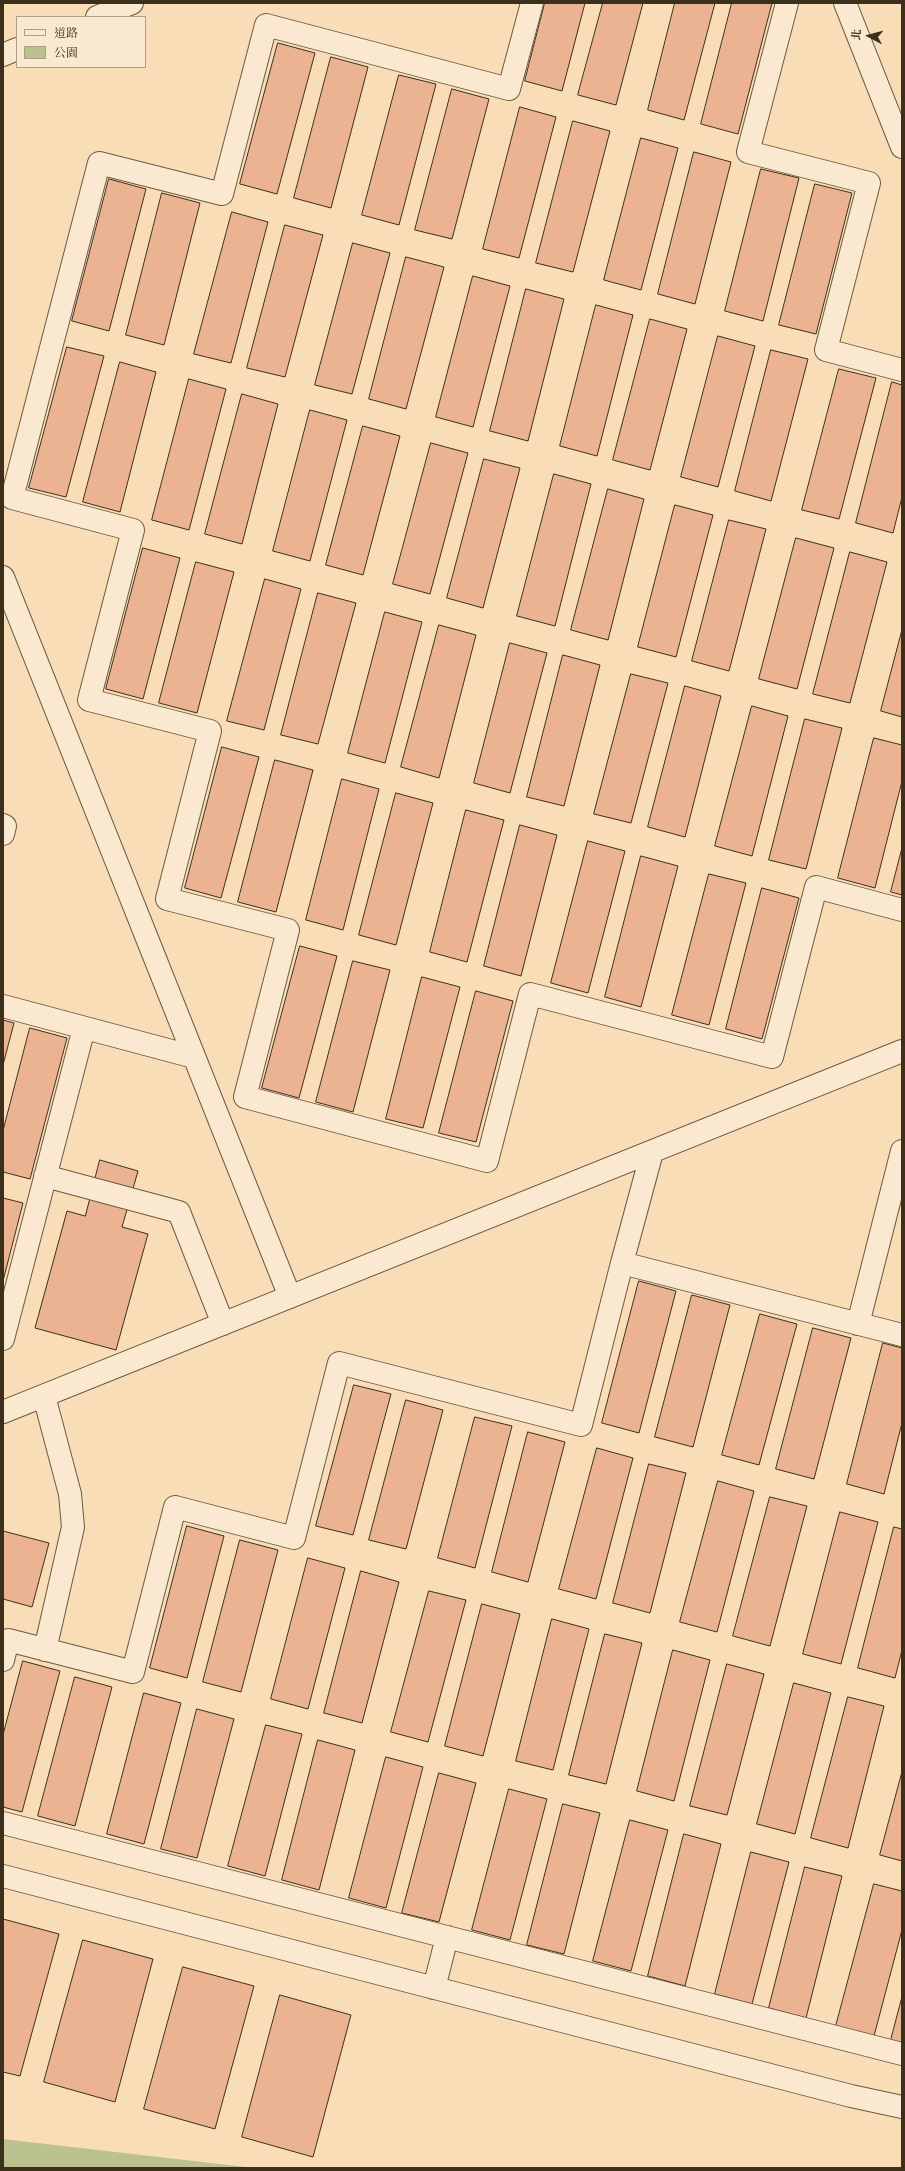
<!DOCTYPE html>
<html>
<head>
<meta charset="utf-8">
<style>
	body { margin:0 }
	#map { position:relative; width:905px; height:2171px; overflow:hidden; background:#f8ddb6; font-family:Alegreya,"Noto Serif TC",serif }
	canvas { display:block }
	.frame { position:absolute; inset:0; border:4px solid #3c2f1c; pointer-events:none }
	.legend { position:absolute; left:16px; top:16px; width:130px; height:52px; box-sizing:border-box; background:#fae9d0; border:1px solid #ae9f88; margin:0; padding:5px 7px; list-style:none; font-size:12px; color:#3c2f1c }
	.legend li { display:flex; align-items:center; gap:8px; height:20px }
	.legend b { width:20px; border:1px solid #ae9f88 }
	.north { position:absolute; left:849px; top:16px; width:40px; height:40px; -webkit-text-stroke:3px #fae9d0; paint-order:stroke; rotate:276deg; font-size:11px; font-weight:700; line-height:16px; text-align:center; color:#3c2f1c }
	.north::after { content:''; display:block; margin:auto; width:14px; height:18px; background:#3c2f1c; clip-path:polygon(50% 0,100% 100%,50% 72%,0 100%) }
</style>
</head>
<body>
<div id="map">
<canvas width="905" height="2171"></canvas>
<div class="frame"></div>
<ul class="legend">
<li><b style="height:5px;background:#fae9d0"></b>道路</li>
<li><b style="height:11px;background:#bbc290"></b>公園</li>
</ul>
<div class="north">北</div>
</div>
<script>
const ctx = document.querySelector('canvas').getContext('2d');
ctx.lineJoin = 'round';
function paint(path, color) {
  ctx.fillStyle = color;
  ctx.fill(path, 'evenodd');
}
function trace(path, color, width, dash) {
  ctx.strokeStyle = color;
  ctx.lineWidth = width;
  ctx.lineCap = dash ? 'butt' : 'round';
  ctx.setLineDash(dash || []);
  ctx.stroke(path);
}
paint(new Path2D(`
	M3,2139L254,2168H3Z`), '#bbc290');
const building = new Path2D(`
	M545,3H585L562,91L525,81Z
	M603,3H643L616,105L578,95Z
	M675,3H715L684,120L648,110Z
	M732,3H772L738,134L701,124Z
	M278,43L315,53L277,194L240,184Z
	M331,57L368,67L331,208L294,198Z
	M399,75L436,84L399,225L362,215Z
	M452,89L489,99L452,239L415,230Z
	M520,107L556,117L519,258L483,249Z
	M573,121L610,131L573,272L536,263Z
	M641,138L678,148L641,290L604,280Z
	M694,152L731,162L695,304L658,294Z
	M761,169L799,178L763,321L725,311Z
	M109,179L146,189L109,331L72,321Z
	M815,184L852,193L816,334L779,325Z
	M162,193L200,203L164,345L126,335Z
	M232,212L268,222L231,363L194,354Z
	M285,225L323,235L285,377L247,368Z
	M353,243L390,253L352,394L315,385Z
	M406,257L444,267L406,409L369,399Z
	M473,276L510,286L473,427L436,417Z
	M526,289L564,299L528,441L490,431Z
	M596,305L633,315L597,456L560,446Z
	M650,319L687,329L650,470L613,460Z
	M718,336L755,346L718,487L681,477Z
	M67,347L104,356L66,497L29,488Z
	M771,350L808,359L771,501L735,491Z
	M120,362L156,372L120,512L83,502Z
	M839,369L876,378L839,519L802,510Z
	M189,379L226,389L189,530L152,520Z
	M892,382L902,385V497L893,533L856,523Z
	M242,394L278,404L242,544L205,534Z
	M310,410L347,420L310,561L273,551Z
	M363,426L400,436L363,575L326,565Z
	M431,443L468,453L430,594L393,584Z
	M484,459L520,468L483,608L447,598Z
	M554,474L591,484L555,626L517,616Z
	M608,489L644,499L608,640L571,630Z
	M675,505L713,515L676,657L638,647Z
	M729,520L766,529L729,671L692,661Z
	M796,538L834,548L797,689L759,679Z
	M143,548L180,558L143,699L106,689Z
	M850,552L887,562L850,703L813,694Z
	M196,562L234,572L197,713L159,703Z
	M265,579L301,589L264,730L227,721Z
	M318,593L356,603L318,744L281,735Z
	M385,612L422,622L385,763L348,753Z
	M439,625L476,635L439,778L401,767Z
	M902,630V717L881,711Z
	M510,643L547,653L510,793L474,783Z
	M563,655L600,665L564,806L527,797Z
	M631,674L668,683L631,823L594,814Z
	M685,686L721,696L685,837L648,827Z
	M752,706L788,716L752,856L715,846Z
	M805,719L842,728L806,869L769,860Z
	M874,738L902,745V781L875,888L838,878Z
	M222,747L259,757L221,898L185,888Z
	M275,760L313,770L276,912L238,902Z
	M342,779L379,789L343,930L306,920Z
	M396,793L433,803L396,945L359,935Z
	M466,810L504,820L467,962L430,952Z
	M520,825L557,835L521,976L484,966Z
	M588,841L625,851L588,993L551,983Z
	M902,848V895L891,892Z
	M641,856L678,866L641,1007L605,997Z
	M709,874L746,883L709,1025L672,1015Z
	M762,888L799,898L762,1039L726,1029Z
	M300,946L337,956L299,1098L262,1088Z
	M353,961L390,970L353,1112L316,1102Z
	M422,977L460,987L423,1128L386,1119Z
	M476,991L513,1001L476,1142L439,1133Z
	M3,1020L14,1023L3,1065Z
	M30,1028L67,1038L30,1179L3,1172V1131Z
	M100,1160L138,1171L122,1227L148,1234L116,1350L35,1328L67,1211L85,1216Z
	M3,1198L23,1203L3,1281Z
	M639,1281L676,1291L639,1433L602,1423Z
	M692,1295L730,1305L693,1447L655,1437Z
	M760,1314L797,1324L759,1465L722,1455Z
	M813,1328L851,1338L814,1479L776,1469Z
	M883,1343L902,1348V1423L884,1494L847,1484Z
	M354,1385L391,1394L353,1535L316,1526Z
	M406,1400L443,1410L406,1549L369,1540Z
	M475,1417L512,1426L475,1568L438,1558Z
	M528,1432L565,1442L528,1582L492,1572Z
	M597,1448L633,1458L596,1599L559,1589Z
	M649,1464L686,1473L650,1613L613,1603Z
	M718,1481L754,1491L717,1632L680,1622Z
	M770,1497L807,1506L770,1646L733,1636Z
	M840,1512L878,1522L841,1664L803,1654Z
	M187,1526L224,1536L187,1678L150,1668Z
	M894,1527L902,1529V1650L895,1678L858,1668Z
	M3,1531L49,1543L32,1607L3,1599Z
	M240,1540L278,1550L241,1692L203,1682Z
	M308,1558L345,1568L308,1709L271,1699Z
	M361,1571L399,1582L362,1723L324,1713Z
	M429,1591L466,1600L428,1742L391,1732Z
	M482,1604L520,1614L483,1756L445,1746Z
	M552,1619L589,1629L553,1770L516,1761Z
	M605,1634L642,1643L606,1784L569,1775Z
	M673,1650L710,1660L674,1801L637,1791Z
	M23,1661L60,1671L22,1812L3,1807V1735Z
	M727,1664L764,1674L727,1815L690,1806Z
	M75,1677L112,1687L75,1826L38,1816Z
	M794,1683L831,1693L795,1834L757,1824Z
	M144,1693L181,1703L144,1844L107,1834Z
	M848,1697L884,1706L848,1848L811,1838Z
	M197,1709L234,1719L197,1858L161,1849Z
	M266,1725L302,1734L265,1876L228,1866Z
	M318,1740L355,1750L319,1890L282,1880Z
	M386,1757L423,1767L386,1908L349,1898Z
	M902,1772V1861L880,1855Z
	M439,1773L476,1783L439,1922L402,1913Z
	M509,1789L547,1799L510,1940L472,1930Z
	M563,1804L600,1813L564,1954L527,1945Z
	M630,1820L668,1830L631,1971L593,1961Z
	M684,1834L721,1844L685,1986L648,1976Z
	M751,1852L789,1862L752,2004L715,1994Z
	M805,1867L842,1876L806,2018L769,2008Z
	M874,1884L902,1891V1930L874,2036L836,2026Z
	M3,1919L59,1934L20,2076L3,2072Z
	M83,1940L153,1959L115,2102L44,2082Z
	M183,1967L254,1986L215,2129L144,2109Z
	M280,1995L351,2015L313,2157L242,2137Z
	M902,1997V2043L891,2040Z`);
paint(building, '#ecb392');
trace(building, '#3c2f1c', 1);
const minor = new Path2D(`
	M532,3L509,89L266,25L222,194L99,163L12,498L133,530L89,700L210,731L167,899L288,930L245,1097L487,1161L530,994L772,1057L816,887L902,910
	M787,3L748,152L869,183L826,350L902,370
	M845,3L902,147
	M97,17L132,3
	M3,55L17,49
	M3,577L290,1297
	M3,825L5,826L3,834
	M3,1006L194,1057
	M45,1176L179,1212L223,1324
	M622,1263L652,1152
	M858,1324L902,1151
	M3,1339L84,1028
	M44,1396L70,1494L73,1527L45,1650
	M3,1412L902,1051
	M3,1660L8,1640L133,1672L175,1507L294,1538L339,1363L581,1425L622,1263L902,1335
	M3,1823L902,2054
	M3,1876L851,2096L902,2107
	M434,1988L447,1937`);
trace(minor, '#6b5a42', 24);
trace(minor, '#fae9d0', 22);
</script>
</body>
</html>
